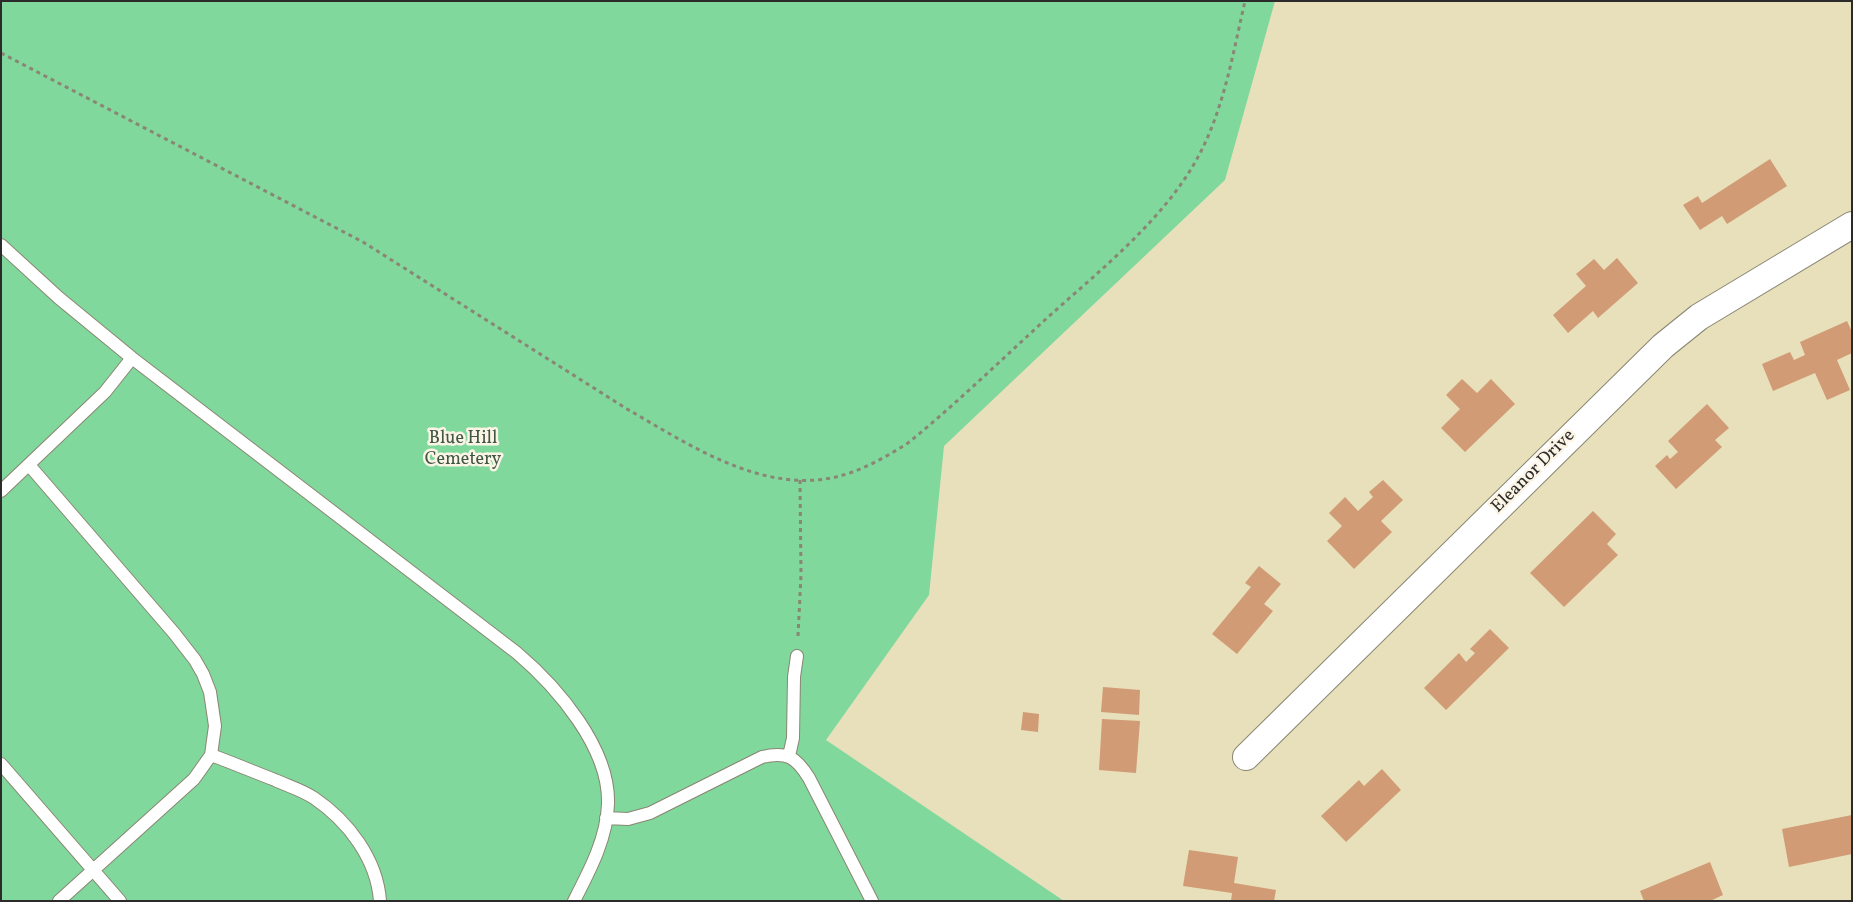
<!DOCTYPE html>
<html>
<head>
<meta charset="utf-8">
<style>
	body { margin:0 }
	#map { position:relative; width:1853px; height:902px; overflow:hidden; background:#e7e0bb; font-family:Vollkorn,serif }
	canvas { display:block }
	.frame { position:absolute; inset:0; border:2px solid #2b2b2b; pointer-events:none }
</style>
</head>
<body>
<div id="map">
<canvas width="1853" height="902"></canvas>
<div class="frame"></div>
</div>
<script>
const ctx = document.querySelector('canvas').getContext('2d');
ctx.lineJoin = 'round';
function paint(path, color) {
  ctx.fillStyle = color;
  ctx.fill(path, 'evenodd');
}
function trace(path, color, width, dash) {
  ctx.strokeStyle = color;
  ctx.lineWidth = width;
  ctx.lineCap = dash ? 'butt' : 'round';
  ctx.setLineDash(dash || []);
  ctx.stroke(path);
}
function label(font, color, halo, rows, align = 'center') {
  ctx.font = font + ' Vollkorn,serif';
  ctx.lineWidth = 5;
  ctx.setLineDash([]);
  ctx.textBaseline = 'middle';
  ctx.strokeStyle = halo;
  ctx.fillStyle = color;
  for (const [text, x, y, turn = 0] of rows) {
    ctx.save();
    ctx.translate(x, y);
    ctx.rotate((+turn || 0) * Math.PI / 180);
    ctx.textAlign = isNaN(turn) ? turn : align;
    if (halo) ctx.strokeText(text, 0, 0);
    ctx.fillText(text, 0, 0);
    ctx.restore();
  }
}
paint(new Path2D(`
	M1,1H1275L1225,180L944,446L929,595L826,740L1064,901H1Z`), '#81d89c');
paint(new Path2D(`
	M1770,159L1787,186L1727,224L1722,216L1700,230L1683,205L1698,196L1702,203Z
	M1617,258L1638,283L1598,318L1593,311L1568,333L1553,315L1586,286L1576,274L1594,259L1604,270Z
	M1847,321L1852,332V353L1837,360L1850,390L1827,400L1815,373L1773,391L1762,364L1790,352L1794,360L1805,355L1800,342Z
	M1462,379L1477,393L1491,379L1515,404L1465,452L1441,428L1460,409L1446,395Z
	M1707,404L1729,428L1715,440L1722,447L1676,489L1655,466L1667,455L1670,459L1678,452L1668,441Z
	M1383,480L1403,500L1381,521L1392,532L1354,569L1327,541L1342,526L1329,513L1345,497L1358,511L1373,497L1369,492Z
	M1593,511L1616,534L1607,544L1618,555L1564,607L1530,573Z
	M1259,566L1281,584L1264,604L1273,611L1237,654L1212,634L1251,587L1245,583Z
	M1490,629L1509,648L1446,710L1424,688L1459,653L1466,662L1475,653L1470,649Z
	M1103,687L1140,690L1139,715L1101,712Z
	M1023,712L1039,714L1038,732L1021,730Z
	M1102,719L1140,721L1136,773L1099,770Z
	M1382,769L1401,790L1346,842L1321,816L1359,780L1364,786Z
	M1852,815V854L1789,867L1782,829Z
	M1189,850L1238,857L1234,883L1276,890L1274,901H1231L1232,893L1183,886Z
	M1710,862L1723,895L1710,901H1644L1640,891Z`), '#d19b75');
const service = new Path2D(`
	M1,245L59,298L132,358L517,653C557,687 610,748 608,804C607,838 590,870 574,901
	M29,465L174,633L195,660L203,674L210,692L215,726L211,755L194,779L59,901
	M1,491L105,392L132,358
	M211,755C233,763 254,772 275,780C288,786 302,790 314,798C348,821 377,859 380,901
	M789,756L793,738L794,677L797,656
	M1,764L120,901
	M606,818L628,819L650,813L762,757C787,751 796,757 809,778L872,901`);
const minor = new Path2D(`
	M1246,757L1663,346L1699,317L1852,225`);
trace(service, '#898673', 14);
trace(minor, '#898673', 28);
trace(new Path2D(`
	M1,53L363,242L627,409C688,444 761,494 836,477C861,471 886,457 908,443C956,404 1000,361 1046,319C1099,271 1164,220 1198,157C1224,109 1233,53 1245,1
	M798,636L801,575L800,480`), '#898673', 3, [4, 4]);
trace(service, '#fff', 12);
trace(minor, '#fff', 26);
label('18px', '#405647', '#fcf5e5', [
	["Blue Hill",463,440],
	["Cemetery",463,461]
]);
label('18px', '#2b2b2b', '#fcf5e5', [
	["Eleanor Drive",1534,472,-45]
]);
</script>
</body>
</html>
